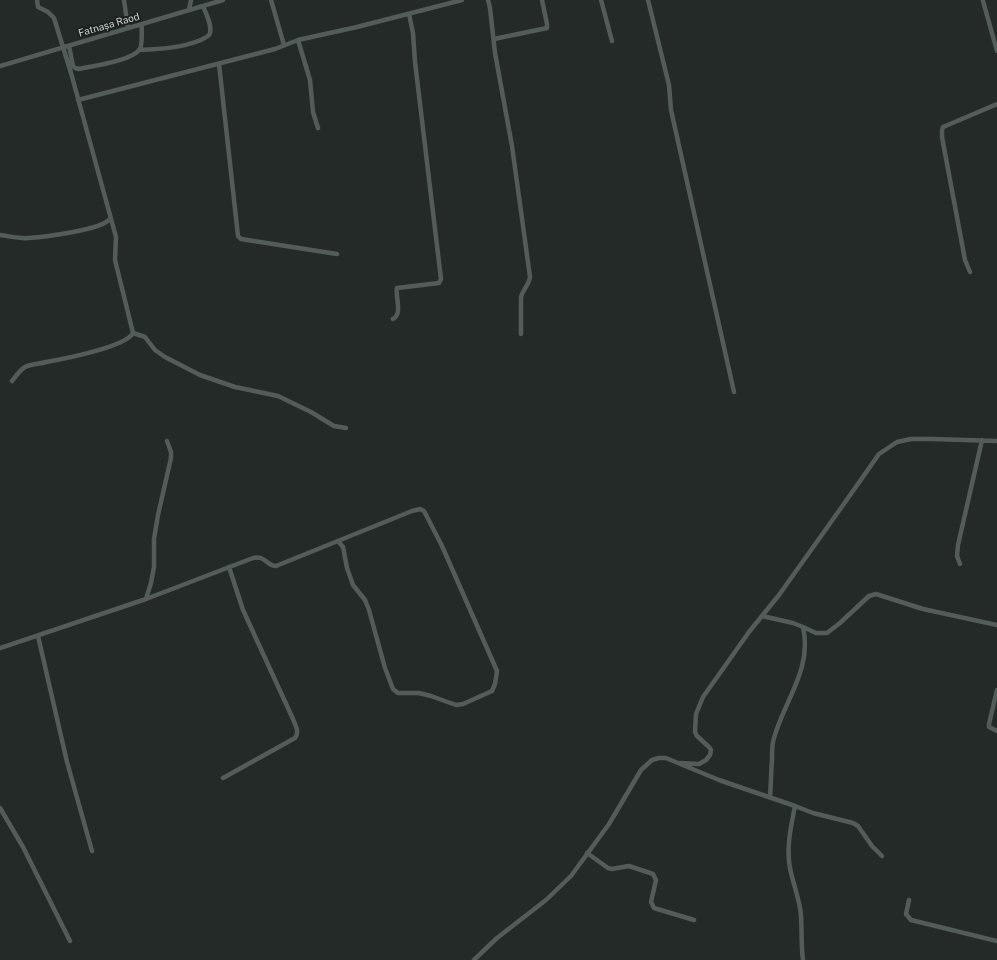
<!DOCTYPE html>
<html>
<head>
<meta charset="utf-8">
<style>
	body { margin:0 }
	canvas { display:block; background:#232a28 }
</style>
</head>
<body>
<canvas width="997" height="960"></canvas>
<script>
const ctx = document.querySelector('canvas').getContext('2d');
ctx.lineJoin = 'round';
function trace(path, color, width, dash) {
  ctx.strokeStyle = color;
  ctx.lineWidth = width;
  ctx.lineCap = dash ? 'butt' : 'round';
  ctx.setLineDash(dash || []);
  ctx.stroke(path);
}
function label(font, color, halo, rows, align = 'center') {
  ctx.font = font + ' "Public Sans",sans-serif';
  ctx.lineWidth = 4;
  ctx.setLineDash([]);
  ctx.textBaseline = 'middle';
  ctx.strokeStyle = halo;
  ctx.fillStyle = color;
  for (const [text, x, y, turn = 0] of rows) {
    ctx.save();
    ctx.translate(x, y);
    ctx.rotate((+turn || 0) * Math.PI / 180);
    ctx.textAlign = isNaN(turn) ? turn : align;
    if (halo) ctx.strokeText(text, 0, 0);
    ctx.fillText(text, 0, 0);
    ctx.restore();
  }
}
trace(new Path2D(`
	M124,0L128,28
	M271,0L284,45
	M488,0L490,8L495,53L512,146L530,277C529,285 523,289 521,297V334
	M601,0L612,41
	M648,0L669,85L671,110L734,392
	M983,1L997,51
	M189,10L191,0
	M494,39L547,28V24L542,0
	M298,40L310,80L313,112L318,128
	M69,46L73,66L75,68L79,69C93,66 132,61 140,49C143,43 141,31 142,24
	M139,50C161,49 181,48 201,40C204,38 209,37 210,33C212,24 206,14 203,6
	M219,64L238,236L241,239L337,254
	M0,66L223,0
	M78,100L275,49L298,40L357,27L462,0
	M0,235C9,236 19,239 28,238C44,237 101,230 110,219
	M970,272L965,260L942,137V130L943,127L997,104
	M393,319C403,314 395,297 397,288L439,283L441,279L415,62L413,33L409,14
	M133,333L145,337L155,350L165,357L200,375L235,387L278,396L311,412L334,426L346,428
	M12,381C16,376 20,370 25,367C31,364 40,364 46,362C63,359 126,347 133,333L115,260L116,237L71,73L54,18L48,12L38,7L37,0
	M960,564L957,556L958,545L982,440
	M146,599L151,583L154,567V539L158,515L171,458V452L167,441
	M762,616L793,623L803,627C813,671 782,703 773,742C772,748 772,754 772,760C771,772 771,785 770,797
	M803,627L816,633H827L840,623L869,596L876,594L923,609L997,625
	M38,636L67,762L92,851
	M0,648L146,599L253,558C266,555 266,566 276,566L412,511L420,509L424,511L442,546L497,671L495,684L492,691L463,704L456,705L431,696L419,693H398L393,689L385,668L369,610L365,600L353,585L347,568L343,547L338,541
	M997,690L989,724V727L997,731
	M680,763L699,764L706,760L710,755L711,750L709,747L697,736L695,732L696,714L703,697L749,632L779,595L841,508L879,454L897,442L911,439H932L997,441
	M223,778L295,738C300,732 295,725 293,719L243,610L229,567
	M795,806L813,813L853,823L858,826L872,846L882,856
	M0,808L23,847L70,941
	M587,853L608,868L612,869L629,866L653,874L656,880L651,902L654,908L694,920
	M909,900L906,914L911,920L997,941
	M474,960L497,938L546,900L571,876L609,824L641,770L652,760L659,758H666L719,780L795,806C791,826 786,848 790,868C793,884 800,900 801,916C802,931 801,945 803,960`), '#545c5a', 4.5);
label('10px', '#d2d6d5', '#1a211f', [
	["Fatnaṣa Raod",109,25,-16]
]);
</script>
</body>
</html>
